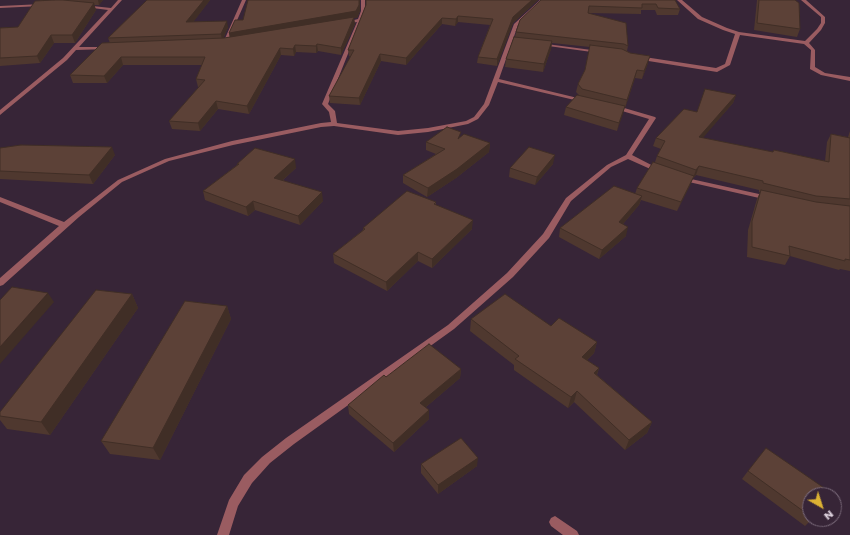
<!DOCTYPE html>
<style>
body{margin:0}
#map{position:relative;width:850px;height:535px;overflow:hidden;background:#372537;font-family:Poppins,sans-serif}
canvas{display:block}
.north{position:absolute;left:802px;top:487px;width:40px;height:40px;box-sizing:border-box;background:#372537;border:1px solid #7a6a7a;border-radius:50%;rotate:141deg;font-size:11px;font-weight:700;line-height:16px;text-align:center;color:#ded2de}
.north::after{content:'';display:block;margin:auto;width:14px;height:18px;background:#dcb233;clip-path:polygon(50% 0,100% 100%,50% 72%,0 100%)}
</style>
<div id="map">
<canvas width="850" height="535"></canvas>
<div class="north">N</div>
</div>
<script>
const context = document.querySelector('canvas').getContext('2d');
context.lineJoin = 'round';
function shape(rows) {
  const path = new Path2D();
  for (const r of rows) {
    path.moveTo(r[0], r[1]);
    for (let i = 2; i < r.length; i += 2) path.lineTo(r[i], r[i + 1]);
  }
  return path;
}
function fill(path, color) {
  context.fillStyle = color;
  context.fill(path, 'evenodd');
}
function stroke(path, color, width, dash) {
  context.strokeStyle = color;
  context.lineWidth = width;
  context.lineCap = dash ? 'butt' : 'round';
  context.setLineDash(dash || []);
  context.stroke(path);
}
fill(shape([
 [118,0,122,0,79,47,109,47,109,49,76,50,67,60,0,115,0,110,63,58,108,10,85,7,83,6,83,5,111,8,118,0],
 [242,0,246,0,227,43,223,44,223,43,242,0],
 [361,0,365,0,365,11,328,104,335,111,337,123,398,131,428,128,466,121,474,117,484,104,514,24,540,0,545,0,518,25,499,79,586,100,583,102,498,82,489,105,478,119,468,124,428,132,398,135,334,126,321,127,233,145,169,161,122,182,79,217,3,285,0,286,0,278,59,226,0,202,0,197,64,222,118,180,165,159,232,141,321,123,331,122,329,112,322,104,357,22,345,24,343,23,358,19,361,11,361,0],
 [677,0,682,0,702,17,727,28,739,32,805,41,817,29,821,23,821,17,801,0,806,0,825,17,825,23,821,30,809,43,815,50,815,67,825,73,850,77,850,81,821,75,810,69,811,50,804,44,740,35,730,65,717,72,636,59,635,58,638,56,716,68,725,64,735,34,723,30,698,19,677,0],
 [43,4,43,6,41,6,0,8,0,6,43,4],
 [539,43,599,51,601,52,599,53,541,45,539,45,539,43],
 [614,105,655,117,656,118,632,155,661,170,661,172,657,172,628,159,611,167,571,201,549,238,513,277,454,329,294,444,270,463,252,483,238,506,229,535,217,535,229,500,244,475,262,457,286,438,448,325,507,273,543,234,566,198,607,165,626,155,649,119,612,108,611,107,614,105],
 [682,177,768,196,772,198,768,200,680,180,679,179,682,177],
 [555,516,577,531,579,535,563,535,551,526,549,522,551,518,555,516]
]), '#9a5c61');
fill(shape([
 [40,0,103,0,99,5,94,5,96,10,75,43,54,43,40,63,0,66,0,28,18,27,40,1],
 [147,0,210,0,193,22,228,27,223,39,230,37,229,33,360,11,357,18,354,18,355,24,341,55,318,51,316,53,296,52,294,56,281,55,249,114,218,109,200,131,172,129,169,121,199,87,198,87,196,79,202,65,123,65,107,83,73,83,70,75,110,43,108,38],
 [538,0,513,23,497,66,477,63,478,57,490,25,458,22,455,26,442,24,406,65,381,61,360,105,330,103,329,96,351,57,349,56,348,50,366,5],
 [541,0,675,0,680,9,678,15,657,15,655,10,641,10,641,14,588,13,628,46,627,51,648,63,642,79,635,78,625,108,624,108,617,131,564,115,566,107,579,95,576,92,578,84,585,70,590,47,552,43,551,49,543,72,505,67,506,59,515,37,516,32],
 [757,0,795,0,800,29,797,37,754,30],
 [736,95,733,103,702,138,773,152,774,150,825,161,827,142,831,134,848,137,850,131,850,271,840,269,839,270,790,256,785,265,747,257,748,230,757,199,760,192,759,192,759,190,696,175,693,178,690,185,677,211,641,200,639,205,623,224,626,236,599,259,559,237,560,228,635,194,637,188,655,162,657,156,661,149,653,146,656,138,697,112],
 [461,137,490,143,489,152,456,178,427,197,403,183,403,175,436,154,426,150,426,142],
 [0,148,115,155,93,184,0,179],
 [237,164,296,168,283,180,323,201,300,225,255,210,248,216,205,200,203,191,237,165],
 [553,164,535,185,509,177,510,168],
 [436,202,436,205,472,229,432,268,418,261,387,291,334,263,333,254,363,230,363,228],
 [132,294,138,308,50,435,7,429,0,420,0,412],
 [227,306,231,319,160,460,110,454,101,441],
 [471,319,551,326,597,342,594,353,587,360,599,368,597,375,652,422,647,433,625,450,574,402,568,408,514,370,514,365,470,331],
 [461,369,460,378,426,407,429,419,394,452,349,414,348,405,386,377],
 [421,464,477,466,438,494,421,473],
 [748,471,810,495,810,519,812,519,805,526,742,479]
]), '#4f382f');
fill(shape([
 [98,0,103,0,99,5],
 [204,0,210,0,188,29,186,22],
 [360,0,360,11,357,18,354,18,355,24,341,55,341,48,354,18,230,39,229,33],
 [532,0,538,0,513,23,497,66,497,59,513,17],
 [94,3,96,10,75,43,72,35],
 [458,16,458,22,455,26,456,19],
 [442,18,442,24,406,65,406,58],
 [227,21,228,27,222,41,221,34],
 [51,35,54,43,40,63,37,56],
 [552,41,551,49,543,72,544,64],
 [317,44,318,51,316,53,316,46],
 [295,45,296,52,294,56,293,49],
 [280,48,281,55,249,114,247,106],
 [380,54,381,61,360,105,359,98],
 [650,56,648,63,642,79,644,71],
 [121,57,123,65,107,83,104,76],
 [637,70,635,78,625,108,627,100],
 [736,95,733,103,696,146,699,137],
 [216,101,218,109,200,131,198,123],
 [625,106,623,114,617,131,619,123],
 [490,143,489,152,456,178,427,197,428,188],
 [112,147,115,155,93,184,89,175],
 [555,155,553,164,535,185,537,177],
 [295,159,296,168,276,186,274,178],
 [699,166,696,175,693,178,690,185,677,211,681,202,693,178,696,170],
 [322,192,323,201,300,225,298,216],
 [642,196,639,205,617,231,619,222],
 [253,201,255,210,248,216,246,207],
 [473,220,472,229,432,268,432,259],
 [628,227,626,236,599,259,602,250],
 [418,252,418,261,387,291,386,282],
 [48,293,54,302,0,364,0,347],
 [132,294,138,308,50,435,41,422],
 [227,306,231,319,160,460,153,448],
 [597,342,594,353,579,368,582,357],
 [599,368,595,379,594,373],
 [461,369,460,378,420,412,420,403],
 [577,391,574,402,568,408,571,397],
 [429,410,429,419,394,452,393,443],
 [652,422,647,433,625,450,629,440],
 [478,458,477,466,438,494,438,485]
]), '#402e26');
const building = shape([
 [54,0,63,0,94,3,72,35,51,35,37,56,0,58,0,28,18,27,35,1,54,0],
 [147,0,204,0,186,22,227,21,221,34,108,38,147,0],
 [248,0,359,0,359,5,356,11,229,33,235,20,243,20,248,0],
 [366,0,532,0,513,17,497,59,478,57,493,19,458,16,456,19,442,18,406,58,380,54,359,98,329,96,354,50,348,50,366,5,366,0],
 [541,0,675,0,680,9,658,8,656,4,642,4,642,8,589,6,588,13,626,23,628,46,624,44,516,32,520,20,541,0],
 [759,0,795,0,799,3,800,29,757,23,759,0],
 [354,17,341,48,317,44,316,46,295,45,293,49,280,48,247,106,216,101,198,123,169,121,205,80,196,79,205,57,121,57,104,76,70,75,102,43,224,38,354,17],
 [514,37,552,41,544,64,506,59,514,37],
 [590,45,622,49,630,53,650,56,644,71,637,70,627,100,582,89,578,84,585,70,590,45],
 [705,89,736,95,699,137,773,152,774,150,829,162,831,134,850,138,850,199,816,196,763,183,763,181,699,166,696,170,657,156,665,141,656,138,684,109,697,112,705,89],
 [577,95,625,106,619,123,566,107,577,95],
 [447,127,461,132,458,139,464,134,490,143,457,169,428,188,403,175,445,149,426,142,447,127],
 [21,145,112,147,89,175,0,171,0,148,21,145],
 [529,147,555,155,537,177,510,168,529,147],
 [255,148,295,159,274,178,322,192,298,216,253,201,246,207,203,191,239,164,237,164,255,148],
 [653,162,694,176,681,202,637,188,653,162],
 [614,186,642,196,619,222,628,227,602,250,560,228,614,186],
 [761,190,816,202,850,206,850,260,845,259,845,261,789,246,790,256,752,247,752,221,761,190],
 [407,191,436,202,434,204,473,220,432,259,418,252,386,282,333,254,365,229,363,228,407,191],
 [12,287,48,293,0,347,0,300,12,287],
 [96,290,132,294,41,422,0,416,0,412,96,290],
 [505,294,551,326,559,318,597,342,582,357,599,368,594,373,652,422,629,440,577,391,571,397,515,359,519,356,471,319,505,294],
 [185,301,227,306,153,448,101,441,185,301],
 [429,344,461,369,420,403,429,410,393,443,348,405,384,375,386,377,429,344],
 [461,438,478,458,438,485,421,464,461,438],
 [766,448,830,492,828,495,810,495,810,516,748,471,766,448]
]);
fill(building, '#5c4137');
stroke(building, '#402e26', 1);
</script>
